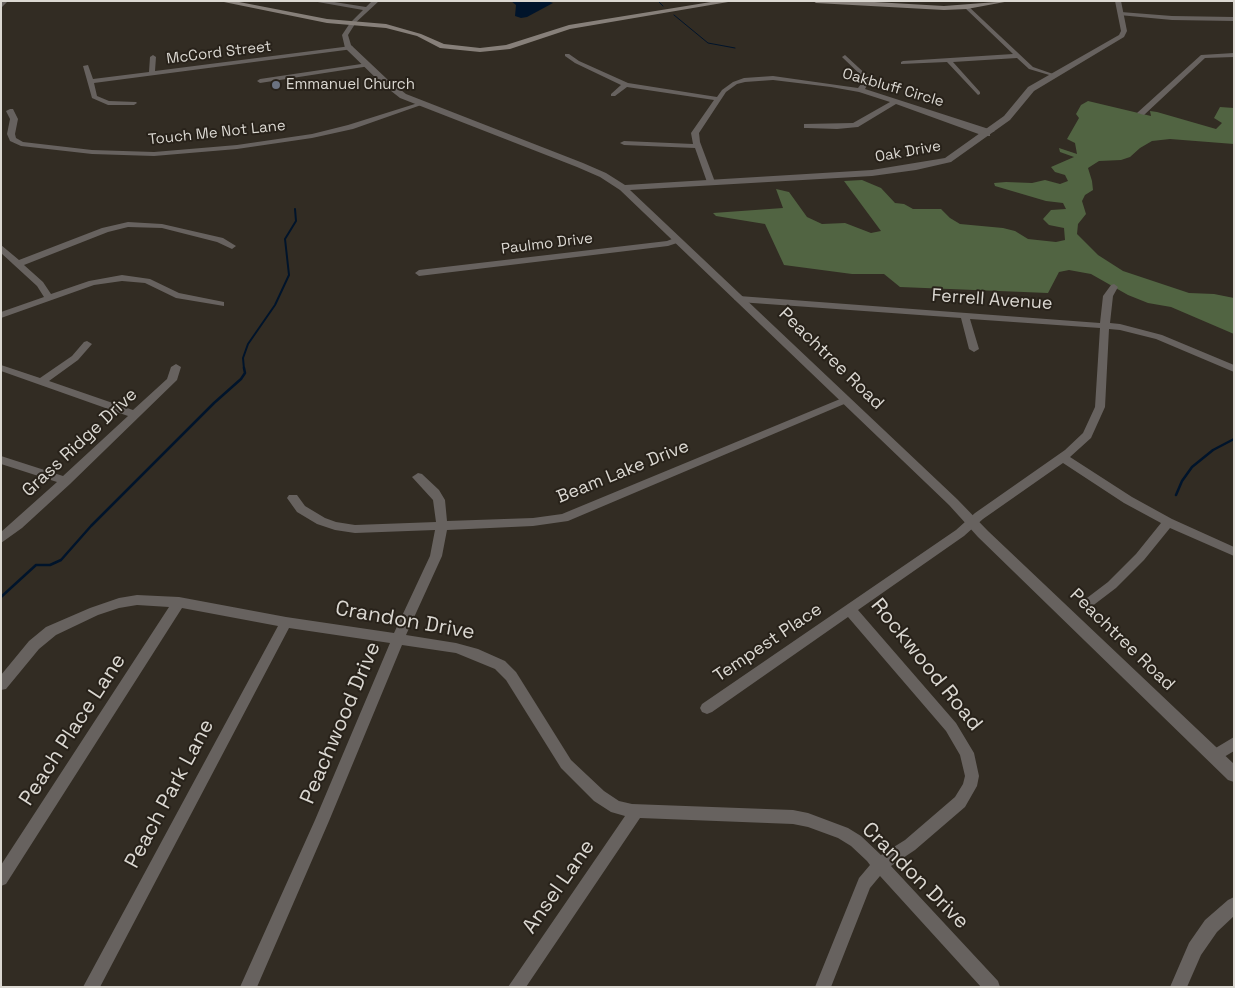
<!DOCTYPE html>
<style>
body{margin:0}
#map{position:relative;width:1235px;height:988px;overflow:hidden;background:#322c23;font-family:"Space Grotesk",sans-serif}
canvas{display:block}
.frame{position:absolute;inset:0;border:2px solid #dbd8d2;pointer-events:none}
</style>
<div id="map">
<canvas width="1235" height="988"></canvas>
<div class="frame"></div>
</div>
<script>
const context = document.querySelector('canvas').getContext('2d');
context.lineJoin = 'round';
function fill(path, color) {
  context.fillStyle = color;
  context.fill(path, 'evenodd');
}
function shape(rows) {
  const path = new Path2D();
  for (const r of rows) {
    path.moveTo(r[0], r[1]);
    for (let i = 2; i < r.length; i += 2) path.lineTo(r[i], r[i + 1]);
  }
  return path;
}
function stroke(path, color, width, dash) {
  context.strokeStyle = color;
  context.lineWidth = width;
  context.lineCap = dash ? 'butt' : 'round';
  context.setLineDash(dash || []);
  context.stroke(path);
}
function write(font, color, halo, rows, align = 'center') {
  context.font = font + ' "Space Grotesk",sans-serif';
  context.lineWidth = 4;
  context.setLineDash([]);
  context.textBaseline = 'middle';
  context.strokeStyle = halo;
  context.fillStyle = color;
  for (const [text, x, y, turn = 0] of rows) {
    context.save();
    context.translate(x, y);
    context.rotate((+turn || 0) * Math.PI / 180);
    context.textAlign = isNaN(turn) ? turn : align;
    if (halo) context.strokeText(text, 0, 0);
    context.fillText(text, 0, 0);
    context.restore();
  }
}
fill(shape([
 [1088,101,1151,116,1150,111,1157,112,1216,129,1222,123,1214,118,1220,107,1234,108,1234,144,1170,139,1152,141,1140,148,1130,157,1121,160,1099,161,1088,168,1092,181,1093,190,1085,195,1082,201,1086,214,1078,224,1077,234,1098,255,1123,271,1189,293,1214,294,1234,298,1234,334,1171,307,1148,303,1128,295,1091,274,1069,270,1059,272,1048,293,900,287,884,274,852,274,784,265,765,224,716,216,713,213,783,208,776,189,789,192,807,217,822,224,845,223,871,233,881,231,844,181,862,180,881,188,895,203,904,204,913,209,941,209,950,218,960,224,1003,228,1015,231,1028,239,1056,242,1065,240,1064,228,1049,225,1043,219,1051,210,1066,209,1063,203,1046,201,995,186,994,183,1006,182,1032,183,1045,180,1060,184,1068,181,1065,175,1055,172,1051,167,1074,157,1060,152,1059,148,1077,154,1075,143,1067,139,1079,118,1076,114,1081,105]
]), '#516442');
fill(shape([
 [511,1,548,1,553,3,527,17,521,18,515,16,516,5]
]), '#00142b');
stroke(shape([
 [658,1,663,6],
 [674,15,708,43,735,48]
]), '#00142b', 1);
stroke(shape([
 [244,369,243,358,248,344,275,305,289,275,285,239,296,221,295,209]
]), '#00142b', 2);
stroke(shape([
 [1176,495,1182,481,1192,467,1213,450,1234,439],
 [1,597,36,565,50,565,61,560,91,526,214,403,241,379,245,373,244,368]
]), '#00142b', 2.5);
fill(shape([
 [312,1,328,1,366,7,372,1,379,1,352,26,350,25,350,23,363,10,312,1],
 [967,5,1033,67,1056,75,1056,77,1029,69,1017,58,953,62,980,92,980,94,978,95,947,62,901,64,901,62,903,61,1013,54,965,8,965,6,967,5],
 [1121,12,1172,16,1234,17,1234,21,1172,20,1119,15,1118,14,1121,12],
 [351,46,353,47,353,49,94,83,97,96,109,101,136,102,137,103,134,105,108,105,92,98,83,66,88,65,93,79,149,72,150,57,153,55,156,57,155,71,351,46],
 [1234,53,1234,57,1205,58,1144,115,1137,113,1201,55,1234,53],
 [565,54,569,54,579,61,628,83,717,97,722,90,733,82,744,78,773,76,858,88,865,79,843,58,842,57,845,55,871,79,865,89,995,131,990,133,990,136,984,136,896,104,858,127,837,129,807,128,804,128,804,124,853,123,890,102,859,92,831,87,773,80,745,82,737,84,726,92,699,133,700,142,715,182,711,184,707,182,695,148,624,145,620,143,624,141,693,144,691,133,714,100,627,87,615,96,611,96,611,94,621,85,575,63,565,56,565,54],
 [368,63,371,65,370,66,260,83,257,81,260,79,368,63],
 [418,103,424,104,353,129,312,138,237,149,154,156,92,154,21,146,10,141,7,134,10,119,6,111,10,109,13,109,18,119,15,134,16,138,23,142,92,150,154,152,237,145,312,134,348,125,418,103],
 [128,222,162,224,223,238,236,246,232,249,217,242,162,228,128,227,108,232,24,265,43,282,51,294,89,281,122,275,150,279,179,293,224,302,224,306,176,298,145,283,122,281,94,285,1,318,1,312,44,297,37,286,1,253,1,245,19,260,102,228,128,222],
 [677,237,681,240,680,242,668,246,419,276,415,273,419,270,667,241,677,237],
 [1114,284,1118,287,1113,296,1110,323,1120,324,1162,335,1234,365,1234,372,1156,339,1120,330,1109,329,1105,407,1091,438,1070,457,1132,497,1172,519,1234,547,1234,556,1170,528,1144,560,1116,588,1091,607,1087,609,1083,607,1081,604,1083,601,1108,582,1136,554,1161,523,1124,503,1063,463,983,519,964,536,858,610,956,723,974,753,979,776,977,786,965,807,915,850,891,866,998,981,1000,987,981,987,880,876,870,888,831,987,815,987,859,878,870,865,867,861,851,846,838,838,808,827,793,824,640,818,526,987,508,987,625,816,611,812,594,801,561,768,506,680,495,669,456,653,402,645,329,821,257,987,240,987,315,820,390,643,289,628,100,987,83,987,278,626,182,608,6,884,1,886,1,865,169,607,137,605,119,608,98,615,56,635,39,649,6,689,1,690,1,675,29,641,46,627,90,608,119,598,137,595,179,597,286,617,394,633,430,556,435,530,355,533,335,530,317,524,297,512,287,498,289,495,297,495,305,506,325,518,336,522,355,525,436,522,433,500,412,477,418,473,422,474,439,490,445,500,447,521,533,518,562,514,845,397,849,398,850,400,849,402,568,521,533,526,447,530,442,556,406,635,456,643,478,649,505,661,516,672,571,760,604,791,619,801,632,804,793,810,808,813,848,828,861,836,881,855,905,840,955,797,963,784,965,776,960,755,946,731,848,617,712,712,707,714,702,712,700,708,702,704,956,530,975,513,1065,450,1083,433,1095,407,1100,328,970,319,979,349,974,352,969,349,961,318,739,302,734,299,739,296,1100,323,1103,296,1111,285,1114,284],
 [87,341,92,344,78,360,49,381,133,410,167,379,171,367,176,364,181,367,177,380,70,484,22,528,1,543,1,532,57,482,1,464,1,456,63,476,128,416,1,371,1,365,40,378,72,356,84,342,87,341],
 [1234,737,1234,751,1219,760,1214,762,1209,760,1207,756,1209,752,1234,737],
 [1234,897,1234,916,1217,932,1201,955,1187,987,1170,987,1189,943,1205,920,1228,900,1234,897]
]), '#67625f');
fill(shape([
 [1,1,8,1,1,8,1,1],
 [1115,1,1121,1,1127,31,1124,37,1034,91,1010,120,951,162,916,170,872,176,630,190,957,499,988,531,1234,764,1234,782,1228,780,978,537,949,505,620,190,600,177,577,167,400,98,381,83,345,48,342,35,350,23,354,23,355,24,348,35,351,45,387,79,406,94,583,163,606,173,625,185,872,170,945,158,1004,116,1028,87,1119,35,1121,31,1115,1]
]), '#67625f');
fill(shape([
 [219,1,234,1,327,19,386,24,421,34,444,44,480,48,506,45,569,25,717,1,734,1,570,29,510,49,480,52,440,48,417,36,386,28,327,23,219,1],
 [813,1,857,1,944,6,1010,1,967,9,944,10,816,3,813,1]
]), '#87807a');
for (const [x, y, r, color] of [
 [276,85,5,"#6b7280"]
]) {
  const dot = new Path2D();
  dot.arc(x, y, r, 0, 2 * Math.PI);
  context.fillStyle = color;
  context.fill(dot);
  stroke(dot, '#28221a', 2);
}
write('15px', '#dbd8d2', '#28221a', [
 ["McCord Street",219,53,-7],
 ["Oakbluff Circle",893,88,16],
 ["Touch Me Not Lane",217,133,-6],
 ["Oak Drive",908,152,-10],
 ["Paulmo Drive",547,244,-7]
]);
write('15px', '#dbd8d2', '#28221a', [
 ["Emmanuel Church",286,85]
], 'left');
write('18px', '#dbd8d2', '#28221a', [
 ["Ferrell Avenue",992,300,4],
 ["Peachtree Road",831,359,44],
 ["Grass Ridge Drive",80,443,-43],
 ["Beam Lake Drive",623,472,-22],
 ["Peachtree Road",1122,640,44],
 ["Tempest Place",768,643,-34]
]);
write('21px', '#dbd8d2', '#28221a', [
 ["Crandon Drive",405,621,10],
 ["Rockwood Road",926,665,51],
 ["Peachwood Drive",341,723,-67],
 ["Peach Place Lane",73,730,-57],
 ["Peach Park Lane",170,794,-62],
 ["Crandon Drive",915,876,45],
 ["Ansel Lane",559,887,-55]
]);
</script>
